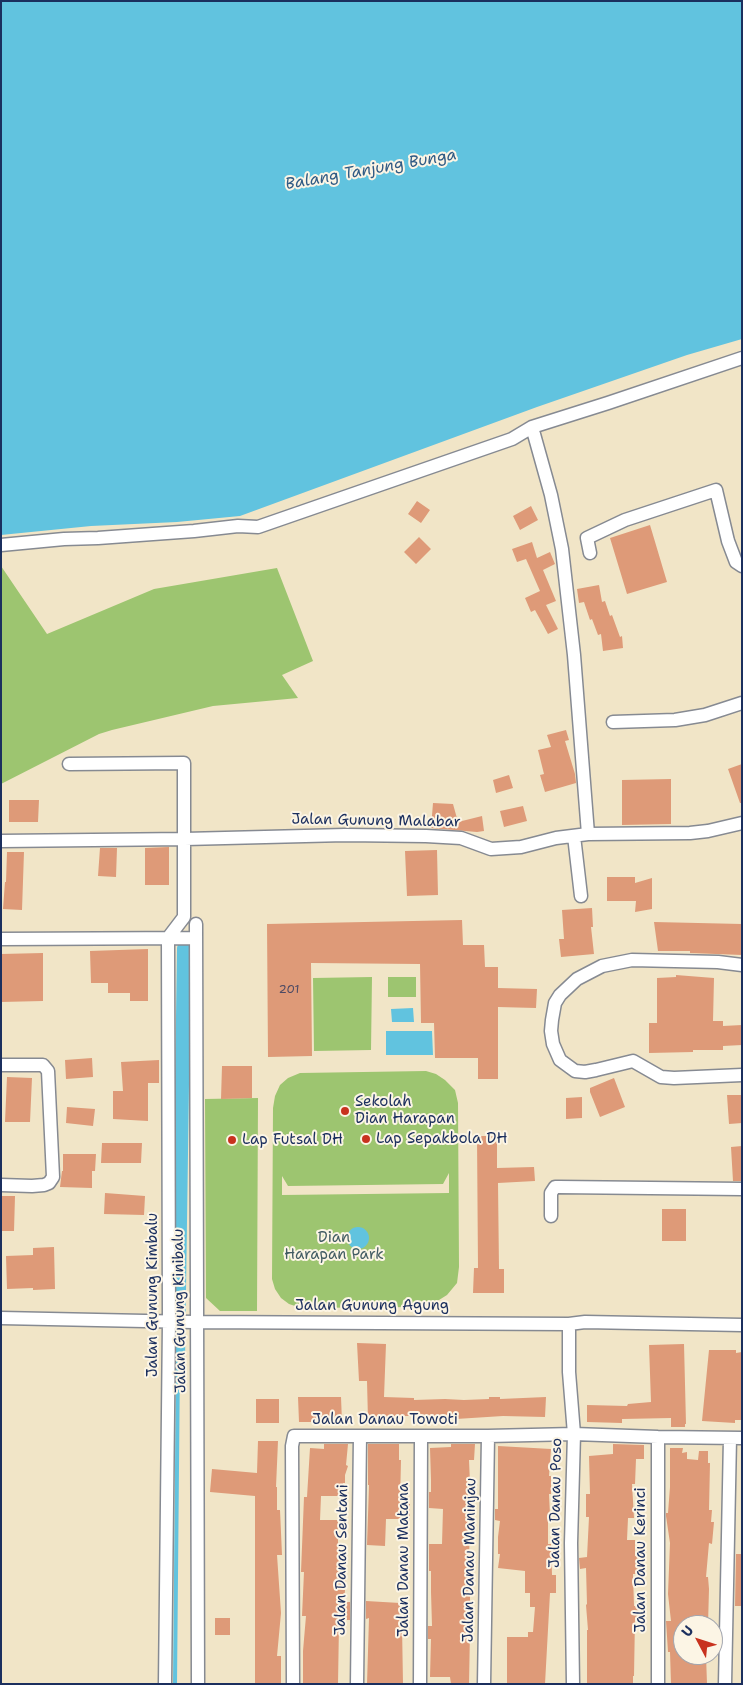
<!DOCTYPE html>
<style>
body{margin:0}
#map{position:relative;width:743px;height:1685px;overflow:hidden;background:#f1e5c7;font-family:"Shantell Sans",sans-serif}
canvas{display:block}
.frame{position:absolute;inset:0;border:2px solid #1b2f5e;pointer-events:none}
.north{position:absolute;left:673px;top:1615px;width:50px;height:50px;box-sizing:border-box;background:#fcf5e5;border:1px solid #a2a6af;border-radius:50%;rotate:310deg;font-size:14px;font-weight:700;line-height:20px;text-align:center;color:#1b2f5e}
.north::after{content:'';display:block;margin:auto;width:18px;height:22px;background:#c8321e;clip-path:polygon(50% 0,100% 100%,50% 72%,0 100%)}
</style>
<div id="map">
<canvas width="743" height="1685"></canvas>
<div class="frame"></div>
<div class="north">U</div>
</div>
<script>
const context = document.querySelector('canvas').getContext('2d');
context.lineJoin = 'round';
function fill(path, color) {
  context.fillStyle = color;
  context.fill(path, 'evenodd');
}
function shape(rows) {
  const path = new Path2D();
  for (const r of rows) {
    if (r.length === 3) {
      path.moveTo(r[0] + r[2], r[1]);
      path.arc(r[0], r[1], r[2], 0, 2 * Math.PI);
      continue;
    }
    path.moveTo(r[0], r[1]);
    for (let i = 2; i < r.length; i += 2) path.lineTo(r[i], r[i + 1]);
  }
  return path;
}
function stroke(path, color, width, dash) {
  context.strokeStyle = color;
  context.lineWidth = width;
  context.lineCap = dash ? 'butt' : 'round';
  context.setLineDash(dash || []);
  context.stroke(path);
}
function write(font, color, halo, rows, align = 'center') {
  context.font = font + ' "Shantell Sans",sans-serif';
  context.lineWidth = 4;
  context.setLineDash([]);
  context.textBaseline = 'middle';
  context.strokeStyle = halo;
  context.fillStyle = color;
  for (const [text, x, y, turn = 0] of rows) {
    context.save();
    context.translate(x, y);
    context.rotate((+turn || 0) * Math.PI / 180);
    context.textAlign = isNaN(turn) ? turn : align;
    if (halo) context.strokeText(text, 0, 0);
    context.fillText(text, 0, 0);
    context.restore();
  }
}
fill(shape([
 [1,566,47,634,154,589,277,568,313,661,282,675,298,698,213,706,112,730,99,734,1,784],
 [372,977,371,1050,314,1051,313,978],
 [388,977,416,977,416,997,388,997],
 [426,1071,436,1074,445,1080,455,1090,458,1103,459,1267,457,1283,447,1295,431,1305,414,1307,301,1308,289,1304,281,1298,275,1289,272,1279,273,1108,275,1096,280,1085,288,1078,300,1073],
 [449,1173,449,1193,282,1195,282,1176,288,1186,443,1184],
 [258,1098,257,1311,220,1311,206,1298,205,1099]
]), '#9dc570');
fill(shape([
 [1,1,742,1,742,339,687,355,537,407,240,516,177,522,91,526,1,535],
 [413,1008,414,1022,392,1022,391,1009],
 [386,1031,432,1031,433,1055,386,1055],
 [358,1238,11]
]), '#61c3df');
stroke(shape([
 [175,1684,178,1359]
]), '#61c3df', 4);
stroke(shape([
 [178,1359,184,948]
]), '#61c3df', 14);
fill(shape([
 [417,501,430,510,421,523,408,514],
 [531,506,538,520,520,530,513,516],
 [650,525,667,582,627,594,610,538],
 [419,537,431,549,416,564,404,552],
 [532,542,537,558,550,552,555,564,543,570,556,601,546,605,558,629,548,634,535,610,531,612,525,598,540,591,526,559,517,562,512,549],
 [599,585,602,602,605,601,610,616,612,615,620,637,622,636,623,648,603,651,601,634,598,635,592,619,590,620,584,602,579,603,577,589],
 [566,730,569,740,565,741,575,774,576,783,545,792,540,775,544,774,538,750,551,747,547,735],
 [742,764,742,803,740,803,728,769],
 [509,775,513,788,496,793,493,780],
 [671,779,671,824,622,825,622,780],
 [9,800,39,800,38,822,9,822],
 [433,803,453,804,458,822,482,816,484,831,477,832,431,828],
 [523,806,527,821,504,827,500,811],
 [169,847,169,885,145,885,145,848],
 [100,848,117,848,116,877,98,876],
 [437,850,438,895,407,896,405,851],
 [7,852,24,852,22,910,3,909,5,882,6,882],
 [607,877,635,877,635,883,652,878,652,909,635,912,636,901,607,901],
 [592,908,593,927,591,927,594,954,561,957,559,939,564,939,562,910],
 [462,920,463,945,484,945,485,967,498,967,498,988,537,989,536,1008,498,1007,498,1079,478,1079,478,1058,435,1058,434,1023,421,1023,420,964,311,963,312,1056,268,1057,267,924],
 [654,922,742,924,742,955,690,953,690,951,658,951],
 [148,949,148,1001,130,1001,130,993,108,993,108,983,91,983,90,951],
 [43,953,43,1001,1,1002,1,954],
 [676,975,714,978,713,1021,723,1021,723,1026,742,1025,742,1045,723,1046,723,1050,693,1050,693,1052,649,1053,649,1023,657,1023,657,978,676,977],
 [92,1058,93,1077,66,1079,65,1060],
 [159,1060,159,1083,148,1083,148,1121,113,1119,113,1091,123,1091,121,1062],
 [222,1066,252,1066,252,1098,221,1099],
 [7,1077,32,1078,30,1122,5,1122],
 [614,1078,625,1107,600,1117,590,1092,590,1088],
 [727,1095,742,1095,742,1123,729,1124],
 [582,1097,582,1118,566,1119,566,1098],
 [67,1107,95,1109,93,1126,66,1123],
 [477,1136,497,1136,497,1168,534,1167,535,1181,498,1183,499,1269,504,1269,504,1293,473,1293,474,1268,478,1268],
 [102,1143,142,1143,141,1163,101,1163],
 [742,1146,742,1181,733,1181,731,1147],
 [63,1154,96,1154,95,1171,92,1171,92,1188,60,1187,62,1171,63,1171],
 [105,1193,145,1196,144,1215,104,1214],
 [1,1196,15,1196,14,1231,1,1231],
 [662,1209,686,1209,686,1241,662,1241],
 [54,1247,55,1289,33,1290,33,1288,7,1289,6,1256,33,1255,33,1248],
 [357,1343,386,1344,384,1397,414,1398,414,1400,445,1399,464,1400,489,1399,489,1397,500,1397,500,1399,546,1397,545,1417,503,1416,456,1419,456,1416,402,1416,368,1420,367,1381,359,1381],
 [684,1344,686,1424,685,1424,685,1427,671,1427,671,1418,622,1419,622,1423,587,1422,587,1405,627,1406,628,1404,651,1402,649,1345],
 [709,1350,736,1350,736,1353,742,1352,742,1420,735,1420,735,1423,702,1421],
 [298,1397,341,1397,342,1422,299,1422],
 [256,1399,279,1399,279,1423,256,1423],
 [258,1441,278,1441,276,1487,277,1487,277,1510,280,1510,282,1555,277,1555,281,1613,277,1656,281,1656,281,1684,255,1684,255,1496,210,1492,212,1469,257,1473],
 [324,1444,348,1444,346,1465,348,1466,345,1475,345,1483,343,1483,343,1496,321,1496,320,1520,338,1520,338,1557,344,1557,343,1579,346,1579,344,1602,350,1602,350,1620,342,1620,342,1624,339,1624,338,1684,303,1684,303,1651,306,1616,302,1616,304,1572,301,1572,304,1497,307,1497,310,1448,324,1449],
 [368,1444,399,1444,399,1460,401,1460,400,1503,410,1504,410,1519,386,1519,385,1546,367,1545,369,1485,368,1485],
 [451,1444,475,1444,474,1460,469,1460,470,1483,469,1483,469,1496,467,1496,468,1522,470,1522,468,1596,470,1596,470,1631,469,1684,451,1684,450,1677,430,1677,431,1639,428,1639,428,1626,432,1626,431,1592,431,1571,429,1571,429,1544,442,1544,443,1509,429,1508,429,1492,431,1492,431,1480,430,1448,451,1447],
 [613,1444,644,1445,644,1459,636,1459,635,1484,632,1484,634,1518,628,1518,627,1540,635,1540,635,1556,639,1556,638,1574,633,1574,634,1606,638,1606,639,1617,635,1618,634,1676,633,1676,633,1684,587,1684,587,1630,588,1630,586,1605,587,1604,586,1568,580,1569,579,1558,587,1557,589,1517,586,1517,586,1494,590,1494,589,1456,613,1454],
 [498,1446,551,1449,549,1476,551,1476,551,1494,549,1494,550,1515,548,1515,548,1544,551,1544,552,1575,556,1575,556,1593,550,1593,545,1684,507,1684,507,1637,528,1637,528,1632,533,1632,535,1607,530,1607,530,1593,525,1593,525,1571,498,1568,500,1554,498,1554,498,1537,500,1521,495,1520,495,1509,498,1509],
 [670,1448,683,1448,682,1453,687,1452,687,1459,698,1460,699,1451,708,1451,708,1463,710,1463,709,1510,712,1510,711,1522,714,1522,712,1544,709,1543,706,1577,708,1577,709,1589,708,1625,683,1625,683,1657,706,1655,707,1684,671,1684,670,1652,668,1652,666,1621,671,1621,668,1594,670,1543,666,1516,666,1513,668,1513,670,1487],
 [736,1554,742,1554,742,1606,735,1606],
 [366,1601,400,1603,399,1625,402,1625,403,1684,367,1684,369,1618,366,1619],
 [215,1618,230,1618,230,1635,215,1635]
]), '#de9a78');
const minor = shape([
 [532,427,551,495,562,549,574,655,588,834],
 [1,545,64,539,98,538,194,531,238,526,258,527,512,439,532,427,608,403,742,358],
 [590,553,587,538,625,520,716,490,728,541,736,562,742,566],
 [613,722,675,720,705,715,742,703],
 [69,764,184,763,184,917],
 [574,836,581,896],
 [1,841,185,839,345,835,426,836,461,838,491,849,521,847,556,838,588,834,690,833,708,831,742,823],
 [196,924,198,1684],
 [168,938,184,917],
 [1,939,195,938],
 [742,965,718,962,632,960,602,966,577,979,560,995,555,1003,552,1020,551,1031,553,1044,560,1060,575,1071,585,1072,596,1070,633,1061,661,1077,674,1078,742,1075],
 [1,1065,43,1065,48,1071,53,1177,49,1183,44,1185,32,1186,1,1185],
 [551,1216,551,1193,555,1187,559,1187,742,1189],
 [1,1318,193,1322,569,1324,585,1322,742,1325],
 [569,1324,569,1372,574,1434,571,1543,573,1684],
 [165,1684,169,1322,168,938],
 [293,1684,292,1446,294,1436,488,1436,574,1434,658,1437,742,1438],
 [357,1684,360,1436],
 [420,1684,421,1437],
 [484,1684,488,1436],
 [658,1684,658,1437],
 [725,1684,730,1438]
]);
stroke(minor, '#868a92', 15);
stroke(minor, '#fff', 12);
for (const [x, y, r, color] of [
 [345,1111,5,"#c8321e"],
 [366,1139,5,"#c8321e"],
 [232,1140,5,"#c8321e"]
]) {
  const dot = new Path2D();
  dot.arc(x, y, r, 0, 2 * Math.PI);
  context.fillStyle = color;
  context.fill(dot);
  stroke(dot, '#fcf5e5', 2);
}
write('12px', '#4c4a64', null, [
 ["201",289,990]
]);
write('15px', '#1b2f5e', '#fcf5e5', [
 ["Jalan Gunung Malabar",376,821,1],
 ["Jalan Gunung Kimbalu",153,1295,-90],
 ["Jalan Gunung Agung",372,1306],
 ["Jalan Gunung Kinibalu",180,1311,-91],
 ["Jalan Danau Towoti",385,1420],
 ["Jalan Danau Poso",556,1503,-89],
 ["Jalan Danau Sentani",342,1560,-89],
 ["Jalan Danau Matana",404,1560,-90],
 ["Jalan Danau Maninjau",470,1560,-89],
 ["Jalan Danau Kerinci",641,1560,-90]
]);
write('15px', '#1b2f5e', '#fcf5e5', [
 ["Sekolah",355,1102],
 ["Dian Harapan",355,1119],
 ["Lap Sepakbola DH",376,1139],
 ["Lap Futsal DH",242,1140]
], 'left');
write('15px', '#425c63', '#fcf5e5', [
 ["Dian",334,1238],
 ["Harapan Park",334,1255]
]);
write('italic 16px', '#305b85', '#fcf5e5', [
 ["Balang Tanjung Bunga",371,170,-10]
]);
</script>
